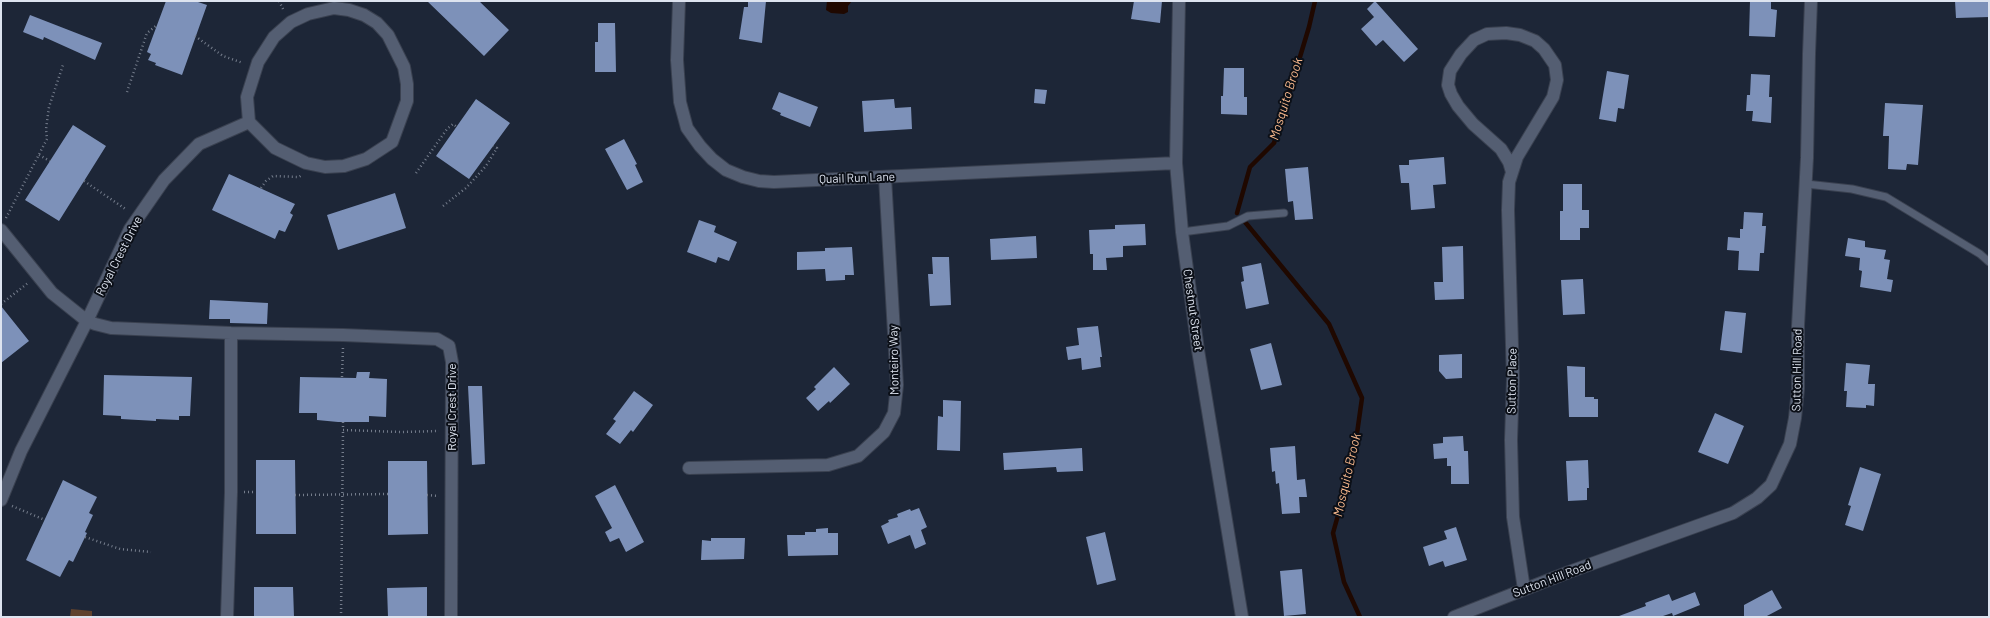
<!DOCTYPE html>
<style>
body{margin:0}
#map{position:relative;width:1990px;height:618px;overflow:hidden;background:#1d2637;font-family:Barlow,sans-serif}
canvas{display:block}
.frame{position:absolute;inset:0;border:2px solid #dde3ef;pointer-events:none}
</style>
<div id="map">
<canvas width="1990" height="618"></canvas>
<div class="frame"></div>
</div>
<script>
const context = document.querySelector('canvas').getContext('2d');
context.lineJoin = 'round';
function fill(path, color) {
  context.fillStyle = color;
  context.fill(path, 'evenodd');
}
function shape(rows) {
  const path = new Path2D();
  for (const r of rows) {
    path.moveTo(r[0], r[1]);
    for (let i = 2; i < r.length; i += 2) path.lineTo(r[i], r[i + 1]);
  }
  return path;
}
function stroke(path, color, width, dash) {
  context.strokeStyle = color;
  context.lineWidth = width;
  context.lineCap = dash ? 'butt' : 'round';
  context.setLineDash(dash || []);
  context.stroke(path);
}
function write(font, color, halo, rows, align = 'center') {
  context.font = font + ' Barlow,sans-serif';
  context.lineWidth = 4;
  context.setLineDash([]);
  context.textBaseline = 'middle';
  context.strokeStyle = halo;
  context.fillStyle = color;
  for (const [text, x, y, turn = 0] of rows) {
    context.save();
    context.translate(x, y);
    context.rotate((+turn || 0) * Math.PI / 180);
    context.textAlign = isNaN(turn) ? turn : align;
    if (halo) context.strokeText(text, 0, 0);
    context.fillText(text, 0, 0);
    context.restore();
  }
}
fill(shape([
 [71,609,92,611,92,617,70,617]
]), '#5f422e');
fill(shape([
 [827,1,852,1,848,6,848,12,844,14,831,13,826,10]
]), '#1f0800');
stroke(shape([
 [1237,213,1250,167,1274,143,1309,27,1315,1],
 [1245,222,1329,324,1362,398,1353,462,1333,533,1344,582,1360,617]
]), '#1f0800', 4.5);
fill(shape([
 [166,1,195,1,207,5,182,75,155,65,156,63,148,60,151,54,147,52],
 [427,1,479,1,509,30,484,56],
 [748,1,766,1,762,43,739,39,744,7,748,7],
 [1134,1,1162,1,1160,23,1131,19],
 [1375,1,1418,49,1404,62,1383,40,1376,46,1361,29,1374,17,1367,9],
 [1750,1,1771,1,1771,9,1777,10,1775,37,1749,36],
 [1955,1,1989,1,1989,17,1956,18],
 [30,15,102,43,95,60,44,37,43,40,23,32],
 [598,23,615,23,616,72,595,72,595,42,598,42],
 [1224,68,1244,68,1244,97,1247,97,1247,115,1221,114,1221,96,1223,96],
 [1607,71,1629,75,1624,109,1618,108,1616,122,1599,119],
 [1751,74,1770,75,1769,97,1772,97,1771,123,1752,121,1753,111,1746,111,1747,95,1750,95],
 [1035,89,1047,90,1045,104,1034,103],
 [779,92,818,107,810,127,780,115,781,113,772,109],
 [476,99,510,123,469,179,436,156],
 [894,99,895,108,911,107,912,129,864,132,862,101],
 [1885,103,1923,105,1918,165,1907,164,1906,170,1888,169,1889,136,1883,136],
 [73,125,106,146,59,221,25,200],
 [624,139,637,164,635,165,643,182,627,190,605,149],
 [1444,157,1446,184,1433,185,1435,208,1411,210,1409,183,1401,183,1399,165,1409,165,1409,160],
 [1308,167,1313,219,1295,220,1293,201,1288,202,1285,169],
 [229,174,295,204,290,213,293,215,285,232,279,230,275,239,212,210],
 [1563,184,1582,184,1582,210,1589,210,1589,228,1580,228,1580,240,1560,240,1560,211,1563,211],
 [395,193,406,228,338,250,327,215],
 [1744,212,1763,213,1762,226,1766,226,1764,253,1760,253,1759,271,1738,270,1739,251,1727,250,1728,237,1740,238,1740,229,1743,229],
 [699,220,716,226,714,232,737,242,729,261,718,257,716,263,687,252],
 [1145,224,1146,245,1123,246,1123,257,1106,258,1107,270,1093,270,1093,254,1090,254,1089,230,1115,229,1115,225],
 [1036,236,1037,258,991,260,990,239],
 [1848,238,1865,241,1865,247,1886,250,1884,259,1890,260,1887,279,1893,280,1891,292,1860,287,1862,271,1859,270,1860,258,1845,256],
 [1463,246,1464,299,1435,300,1434,282,1443,282,1442,247],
 [852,247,854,275,845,275,845,280,826,281,825,269,797,270,797,252,825,251,825,248],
 [932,257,949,257,951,305,930,306,928,274,933,274],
 [1261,263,1269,304,1246,309,1241,282,1244,281,1242,267],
 [1583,279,1585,314,1563,315,1561,280],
 [210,300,268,303,267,324,230,323,230,319,209,319],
 [1,306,29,341,1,363],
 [1725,311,1746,313,1742,353,1720,350],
 [1098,326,1102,357,1100,357,1101,367,1082,370,1081,358,1068,360,1066,347,1079,345,1077,328],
 [1271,343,1282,385,1261,390,1250,349],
 [1462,354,1462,378,1446,379,1439,371,1439,355],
 [1846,363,1870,365,1868,384,1875,384,1874,406,1866,405,1866,408,1846,407,1847,391,1844,391],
 [1567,366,1585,367,1585,397,1594,397,1594,399,1598,399,1598,417,1569,417],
 [834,367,850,384,830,403,829,401,818,411,806,398,816,389,814,387],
 [357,372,370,372,369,378,387,379,386,417,369,416,369,422,338,422,317,420,317,413,299,413,300,377,356,378],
 [104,375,192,377,190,416,179,416,179,420,156,419,156,421,121,419,121,416,103,415],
 [468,386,482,386,485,464,472,465],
 [634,391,653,405,633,432,631,430,620,444,606,434,616,421,613,419],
 [943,400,961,401,960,451,937,450,938,416,943,417],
 [1715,413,1744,426,1728,464,1698,452],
 [1463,436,1464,451,1468,451,1469,484,1451,484,1451,466,1447,466,1447,458,1434,459,1433,444,1443,443,1443,437],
 [1295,446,1297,480,1305,479,1307,497,1299,497,1300,513,1282,514,1279,483,1276,484,1275,471,1272,472,1270,448],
 [1082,448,1083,471,1057,472,1056,467,1004,470,1003,453],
 [256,460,295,460,296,534,256,534],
 [1588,460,1589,488,1587,488,1587,500,1568,501,1566,461],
 [388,461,427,461,428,534,388,535],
 [1860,467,1881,474,1863,531,1845,525,1851,506,1848,505],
 [63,480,97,497,89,513,93,515,85,532,87,533,73,562,69,560,60,577,26,560],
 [615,485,644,542,626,552,619,538,610,542,605,532,612,528,595,496],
 [919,508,927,527,921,530,926,544,915,549,910,535,888,544,881,526,889,522,888,520,898,517,897,514,910,509,911,511],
 [1456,527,1467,560,1445,567,1443,561,1429,566,1423,547,1447,539,1444,531],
 [828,528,828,533,838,533,838,555,788,556,787,535,805,535,805,532,816,532,816,529],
 [1105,532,1116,580,1097,585,1086,537],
 [711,538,745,538,744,559,701,560,702,540,711,541],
 [1302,569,1306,614,1284,616,1280,571],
 [254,587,293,587,294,617,254,617],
 [427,587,427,617,388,617,387,588],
 [1772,590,1782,608,1765,617,1744,617,1744,605],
 [1695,592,1700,605,1673,616,1672,613,1660,617,1619,617,1619,616,1646,606,1645,603,1669,594,1672,601]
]), '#7d91b9');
const service = shape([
 [1806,184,1852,189,1886,197,1980,254,1989,262],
 [1182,232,1228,226,1248,216,1284,213]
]);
const minor = shape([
 [679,1,677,60,680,102,687,128,700,146,712,159,726,170,743,177,759,181,774,182,1176,163],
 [1179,1,1176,163,1182,232,1198,350,1242,617],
 [334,8,349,10,364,15,377,23,388,35,404,67,407,84,407,101,392,142,366,159,344,166,325,167,306,163,275,148,249,122,247,97,258,62,274,37,291,22,308,14,334,8],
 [1512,172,1509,162,1501,149,1473,124,1458,106,1451,94,1448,85,1450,71,1461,54,1474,40,1487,34,1506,33,1520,35,1535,41,1544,49,1555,65,1557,80,1553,97,1517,157,1509,182,1508,210,1513,379,1511,440,1513,517,1524,589],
 [1,230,52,293,87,321,95,324,111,328,231,333,343,335,437,339,449,346,452,362,451,617],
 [689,468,828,465,858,456,884,432,894,413,897,385,885,177],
 [1,500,21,451,87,321,130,229,164,180,199,144,249,122],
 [227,617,231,492,231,333],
 [1454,617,1569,572,1733,513,1757,498,1771,485,1790,444,1795,418,1798,389,1798,326,1807,158,1809,54,1811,1]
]);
stroke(service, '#3a4150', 9);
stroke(minor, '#3a4150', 14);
stroke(shape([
 [279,1,284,11],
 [195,36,223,56,243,63],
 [127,92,147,33,157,25],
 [39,155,50,161],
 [416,173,447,129,453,124,457,127],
 [84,181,127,210],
 [261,188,266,181,273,176,299,177,302,175],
 [443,206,466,188,486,166,497,148,493,146],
 [6,218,47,139,46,129,49,107,63,65],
 [1,304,28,283],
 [342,377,343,347],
 [343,422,343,430,401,432,439,431],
 [244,492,256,492],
 [295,495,388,494],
 [427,495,439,496],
 [12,506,45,520],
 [85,537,120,549,151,552],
 [341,617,343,430]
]), '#757d8c', 2.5, [1, 3]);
stroke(service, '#545e72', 7);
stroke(minor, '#545e72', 12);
write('12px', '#dde3ef', '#0b0f17', [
 ["Quail Run Lane",857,178,-2],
 ["Royal Crest Drive",119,256,-63],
 ["Chestnut Street",1193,310,82],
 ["Monteiro Way",894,360,-91],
 ["Sutton Hill Road",1797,370,-89],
 ["Sutton Place",1512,381,-89],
 ["Royal Crest Drive",452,407,-90],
 ["Sutton Hill Road",1552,579,-21]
]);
write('italic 13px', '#f9b98d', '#0b0f17', [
 ["Mosquito Brook",1286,99,-73],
 ["Mosquito Brook",1347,475,-77]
]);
</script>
